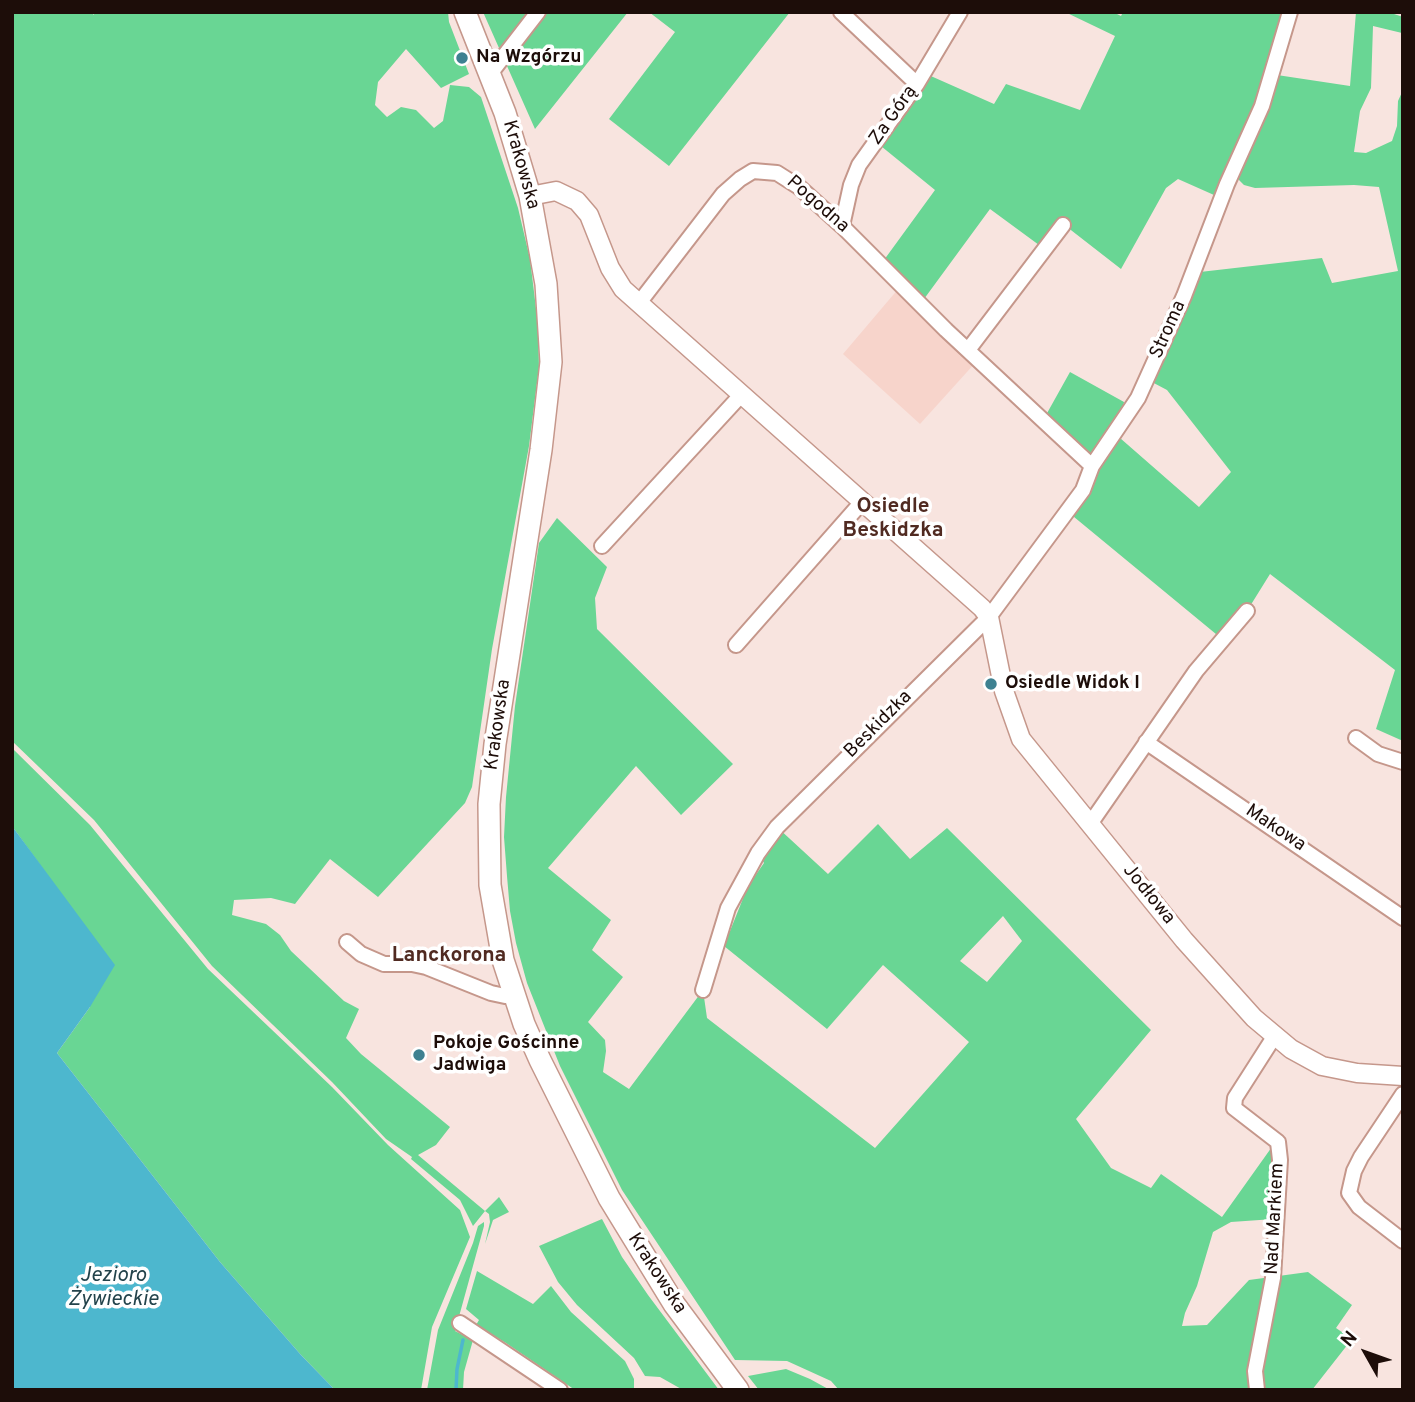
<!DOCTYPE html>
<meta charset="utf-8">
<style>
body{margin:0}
#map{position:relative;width:1415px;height:1402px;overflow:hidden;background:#f8e4df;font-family:Overpass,sans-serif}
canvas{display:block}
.frame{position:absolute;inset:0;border:14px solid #1d0d09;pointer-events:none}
.north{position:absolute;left:1331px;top:1318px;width:70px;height:70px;-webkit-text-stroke:5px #fff;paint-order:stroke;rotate:310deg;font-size:19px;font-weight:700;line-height:28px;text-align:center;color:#1d0d09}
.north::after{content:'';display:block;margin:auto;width:24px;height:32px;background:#1d0d09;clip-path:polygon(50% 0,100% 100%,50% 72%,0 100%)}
</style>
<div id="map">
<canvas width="1415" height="1402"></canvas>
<div class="frame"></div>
<div class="north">N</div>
</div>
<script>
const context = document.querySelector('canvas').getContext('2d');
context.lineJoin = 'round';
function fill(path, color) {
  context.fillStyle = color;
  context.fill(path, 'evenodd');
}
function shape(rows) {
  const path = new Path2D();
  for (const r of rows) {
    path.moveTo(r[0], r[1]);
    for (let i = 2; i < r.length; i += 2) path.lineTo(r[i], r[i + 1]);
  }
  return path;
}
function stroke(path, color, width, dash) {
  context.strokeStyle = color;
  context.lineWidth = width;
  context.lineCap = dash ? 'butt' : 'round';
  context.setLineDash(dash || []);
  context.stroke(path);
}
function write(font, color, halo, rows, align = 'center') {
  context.font = font + ' Overpass,sans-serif';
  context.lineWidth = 7;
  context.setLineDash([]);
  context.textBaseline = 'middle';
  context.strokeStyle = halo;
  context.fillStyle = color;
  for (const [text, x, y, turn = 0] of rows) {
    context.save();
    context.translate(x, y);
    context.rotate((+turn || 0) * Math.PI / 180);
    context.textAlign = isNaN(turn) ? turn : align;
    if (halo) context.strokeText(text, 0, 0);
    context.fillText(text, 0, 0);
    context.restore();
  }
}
fill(shape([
 [899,288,976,362,920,424,843,354]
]), '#f7d4cb');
fill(shape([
 [12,12,94,12,93,15,97,12,448,12,449,22,469,74,441,88,406,49,378,82,375,105,387,117,401,107,416,110,434,128,443,121,450,85,469,87,481,97,518,208,530,259,538,325,539,367,529,446,492,649,472,787,465,803,378,897,330,859,295,904,271,898,234,900,232,915,266,924,280,935,291,951,344,1001,359,1009,346,1038,361,1054,450,1127,436,1145,418,1155,485,1211,499,1197,509,1212,493,1220,485,1244,490,1222,489,1214,485,1211,473,1226,460,1200,411,1159,412,1157,386,1139,332,1082,212,966,94,820,12,741],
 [483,12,628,12,535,129],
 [649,12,790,12,669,166,609,119,675,32],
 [1065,12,1113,12,1121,16,1123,12,1287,12,1260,104,1214,209,1209,210,1214,195,1178,179,1166,188,1121,269,1058,220,1039,245,990,209,924,299,884,260,935,190,876,142,924,73,994,104,1006,84,1080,110,1115,36],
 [1356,12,1388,12,1403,17,1403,35,1402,33,1373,26,1371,88,1360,111,1354,152,1366,153,1392,141,1397,126,1398,101,1403,90,1403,741,1376,729,1395,670,1270,574,1247,611,1222,639,1068,512,1092,466,1120,438,1199,507,1231,472,1167,390,1150,381,1200,272,1322,258,1332,283,1398,271,1379,187,1354,185,1255,188,1244,185,1239,180,1237,173,1277,75,1350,86],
 [1070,372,1124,402,1123,409,1097,451,1088,458,1075,440,1046,415],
 [557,518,607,567,595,598,597,629,733,764,681,815,636,766,548,868,611,920,592,950,623,977,588,1022,605,1040,606,1051,603,1072,629,1089,703,990,707,1018,875,1148,969,1042,883,965,827,1029,724,946,748,886,764,863,758,853,777,827,828,874,878,824,910,859,947,828,1151,1030,1076,1119,1111,1168,1151,1188,1161,1174,1222,1217,1274,1144,1274,1219,1231,1222,1213,1232,1197,1286,1185,1313,1182,1326,1207,1325,1249,1280,1308,1272,1352,1305,1336,1328,1352,1339,1312,1390,839,1390,831,1381,787,1361,735,1360,622,1190,560,1066,527,983,516,943,510,911,507,876,504,837,506,797,515,706,539,543],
 [1003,916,1022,941,987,982,960,961],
 [12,748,90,825,208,969,332,1087,388,1145,460,1210,470,1237,432,1327,421,1390,335,1390,301,1355,220,1262,57,1053,90,1007,48,876,12,826],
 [602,1219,622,1257,648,1295,719,1390,683,1390,660,1377,645,1376,634,1358,577,1305,558,1282,539,1246],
 [484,1222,484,1226,455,1331,473,1340,464,1372,463,1390,427,1390,438,1330,473,1243,478,1226],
 [477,1271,533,1304,551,1286,571,1312,625,1361,634,1379,634,1390,575,1390,506,1343,476,1325,479,1320,466,1309],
 [786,1369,810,1379,830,1390,759,1390,748,1376]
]), '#69d694');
fill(shape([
 [12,826,115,965,90,1007,57,1053,220,1262,301,1355,335,1390,12,1390]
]), '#4db7ce');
stroke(shape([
 [456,1390,457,1369,463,1340]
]), '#4db7ce', 3.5);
const minor = shape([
 [841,12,917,84],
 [490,74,538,12],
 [842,226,851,185,859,165,917,84,960,12],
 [639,303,723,194,740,179,753,171,777,173,799,187,842,226,946,330,1092,466],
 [968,350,1063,225],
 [602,546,742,394],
 [736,645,862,502],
 [1356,738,1378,754,1403,762],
 [1146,742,1403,918],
 [1090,824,1196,671,1247,611],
 [347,942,361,954,384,964,412,964,426,967,491,993,505,996,513,994],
 [703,990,728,908,758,853,777,827,989,617,1083,490,1092,466,1138,398,1184,296,1227,184,1262,106,1290,12],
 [1403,1094,1361,1157,1354,1171,1349,1193,1359,1207,1403,1241],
 [460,1323,560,1390],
 [1257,1390,1255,1371,1273,1278,1280,1160,1278,1142,1234,1108,1235,1098,1274,1037]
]);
const tertiary = shape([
 [530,196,556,191,577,201,589,215,610,268,623,289,982,608,989,617,1004,691,1021,739,1184,940,1254,1018,1291,1049,1322,1066,1357,1073,1403,1076]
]);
const secondary = shape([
 [465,12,505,113,530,196,546,284,551,362,541,450,495,744,489,804,490,885,503,960,524,1024,540,1060,609,1198,674,1304,738,1390]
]);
stroke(minor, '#c5978b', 18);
stroke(tertiary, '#c5978b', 21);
stroke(secondary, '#c5978b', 24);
stroke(minor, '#fff', 14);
stroke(tertiary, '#fff', 18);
stroke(secondary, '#fff', 21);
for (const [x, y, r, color] of [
 [462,58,7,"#3e8191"],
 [991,684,7,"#3e8191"],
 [419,1055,7,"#3e8191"]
]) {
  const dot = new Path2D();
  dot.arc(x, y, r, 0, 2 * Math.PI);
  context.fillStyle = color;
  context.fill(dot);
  stroke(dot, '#fff', 2.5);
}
write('bold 19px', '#1d0d09', '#fff', [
 ["Na Wzgórzu",476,58],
 ["Osiedle Widok I",1005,684],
 ["Pokoje Gościnne",433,1044],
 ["Jadwiga",433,1066]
], 'left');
write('19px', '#1d0d09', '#fff', [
 ["Za Górą",894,116,-55],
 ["Krakowska",520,165,74],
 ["Pogodna",817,205,41],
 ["Stroma",1169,330,-66],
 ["Krakowska",499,725,-82],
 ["Beskidzka",879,725,-45],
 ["Makowa",1275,829,34],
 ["Jodłowa",1148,895,51],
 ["Nad Markiem",1276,1219,-87],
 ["Krakowska",656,1274,57]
]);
write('bold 21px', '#502a21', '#fff', [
 ["Osiedle",893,508],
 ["Beskidzka",893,532],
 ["Lanckorona",449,957]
]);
write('italic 21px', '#23434b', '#fff', [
 ["Jezioro",113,1277],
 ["Żywieckie",113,1301]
]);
</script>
